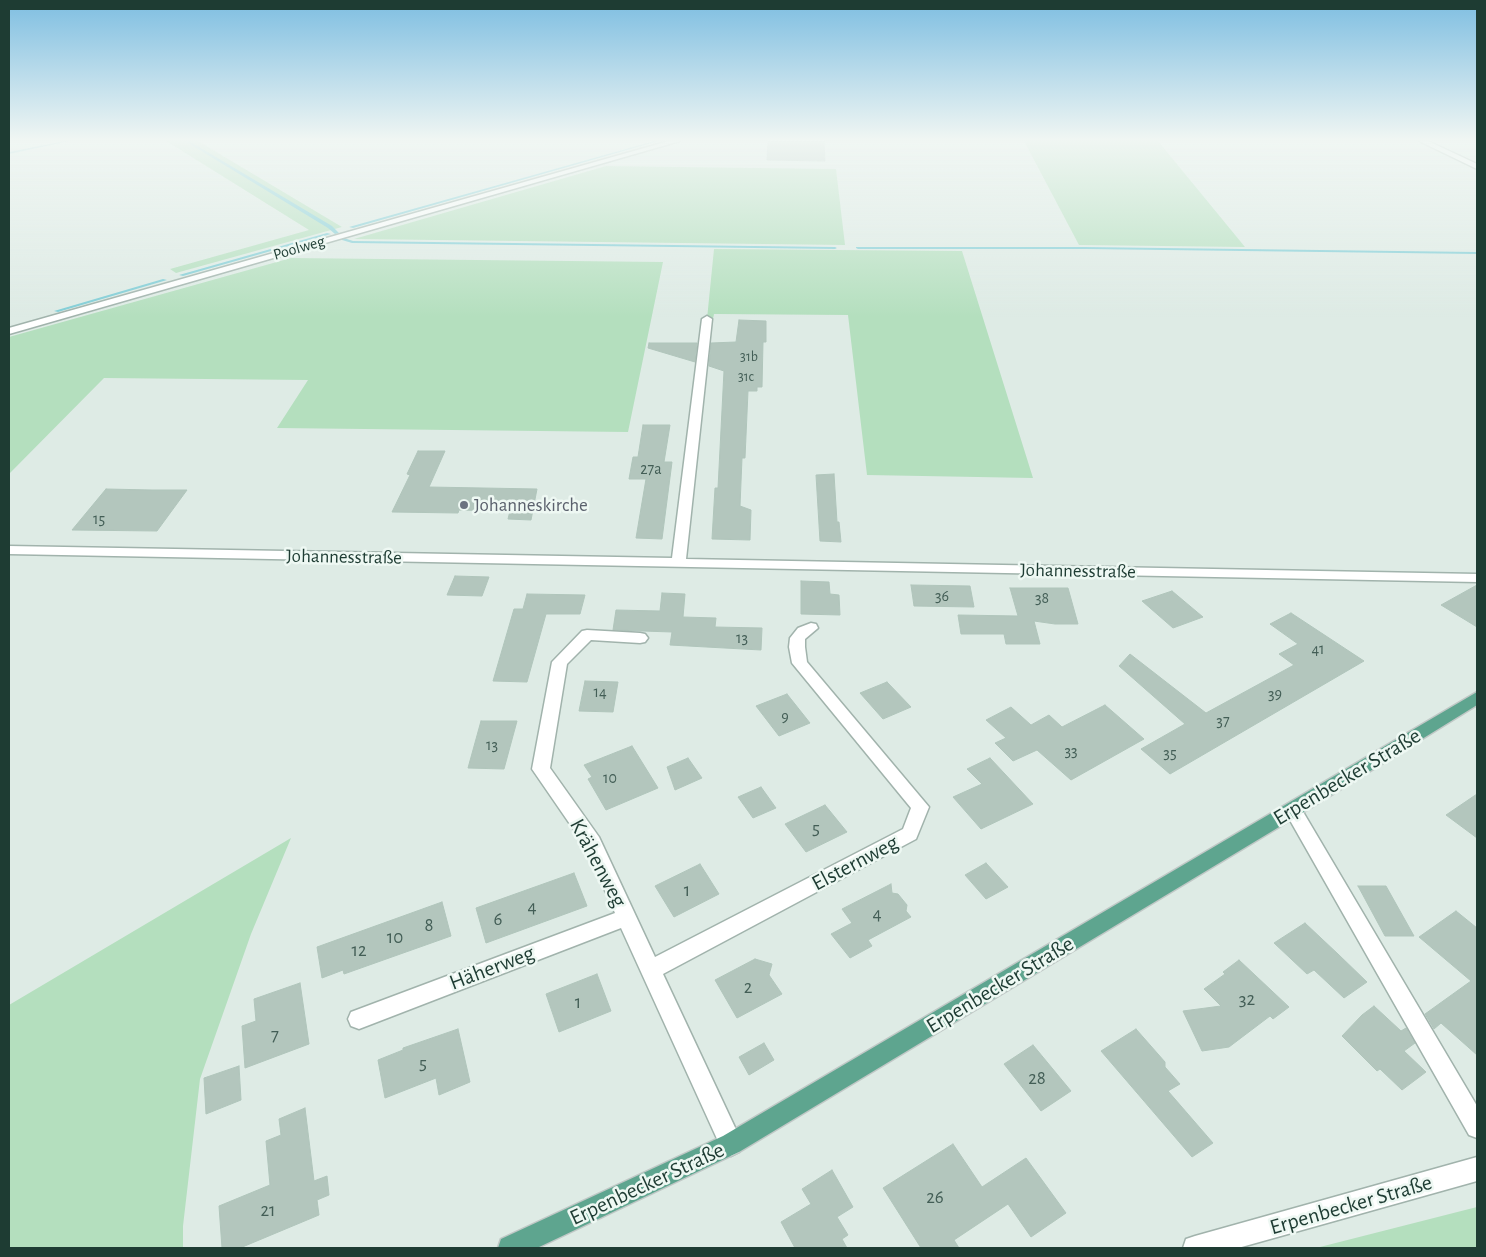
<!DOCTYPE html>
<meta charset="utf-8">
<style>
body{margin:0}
#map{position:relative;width:1486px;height:1257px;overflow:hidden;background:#deebe5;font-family:"Alegreya Sans",sans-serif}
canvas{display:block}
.frame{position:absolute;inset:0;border:10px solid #1e3c33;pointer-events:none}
</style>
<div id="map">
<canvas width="1486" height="1257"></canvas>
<div class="frame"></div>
</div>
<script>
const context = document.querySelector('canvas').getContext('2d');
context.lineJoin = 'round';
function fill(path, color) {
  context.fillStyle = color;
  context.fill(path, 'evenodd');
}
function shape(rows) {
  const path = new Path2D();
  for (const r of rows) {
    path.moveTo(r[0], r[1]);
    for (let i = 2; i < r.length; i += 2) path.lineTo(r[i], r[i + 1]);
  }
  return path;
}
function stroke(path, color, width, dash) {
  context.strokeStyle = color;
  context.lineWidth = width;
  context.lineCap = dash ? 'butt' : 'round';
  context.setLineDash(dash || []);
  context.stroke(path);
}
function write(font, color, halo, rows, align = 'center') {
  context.font = font + ' "Alegreya Sans",sans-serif';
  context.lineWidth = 5;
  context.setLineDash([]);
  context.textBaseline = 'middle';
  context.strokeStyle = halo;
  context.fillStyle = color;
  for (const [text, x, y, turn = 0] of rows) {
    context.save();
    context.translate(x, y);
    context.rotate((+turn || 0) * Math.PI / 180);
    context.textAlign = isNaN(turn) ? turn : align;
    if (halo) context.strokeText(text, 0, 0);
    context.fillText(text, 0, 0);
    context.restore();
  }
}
fill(shape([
 [166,141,198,141,342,227,176,273,170,269,309,230],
 [1024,141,1158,141,1245,247,1079,245],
 [606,166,836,169,845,245,354,239],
 [714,249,962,251,1033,478,867,475,848,315,714,314,713,319,707,319],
 [291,258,663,262,628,432,277,428,308,380,104,378,9,474,9,337],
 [291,838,251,934,200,1079,183,1226,183,1248,9,1248,9,1005],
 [1477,1207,1477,1248,1316,1248]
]), '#b4dfbe');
fill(shape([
 [64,141,70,141,9,154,9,152,64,141],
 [185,141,189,141,332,226,339,233,335,234,328,228,185,141],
 [654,141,659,141,353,228,349,227,654,141],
 [327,233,331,234,183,276,179,275,327,233],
 [344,238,353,241,835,247,837,248,835,249,352,243,342,240,342,239,344,238],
 [856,247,1085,247,1477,252,1477,254,1085,249,858,249,856,248,856,247],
 [163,279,167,280,58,312,54,311,163,279]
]), '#80cdd6');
const building = shape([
 [768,141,824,141,825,161,767,160,768,141],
 [739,320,766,321,766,342,763,342,762,387,757,387,757,391,748,391,745,458,742,458,740,506,751,510,750,540,712,539,715,488,718,488,724,371,709,366,711,343,736,342,739,320],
 [649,343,697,343,695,362,648,348,649,343],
 [643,425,670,425,664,462,672,462,662,539,636,538,646,479,629,479,633,457,638,457,643,425],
 [418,451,445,451,429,487,537,489,531,520,508,519,510,511,459,510,458,513,392,512,410,475,407,474,418,451],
 [834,474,837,522,839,522,841,542,820,541,816,475,834,474],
 [106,489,152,490,187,490,157,531,72,530,106,489],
 [455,576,489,577,482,596,447,595,455,576],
 [801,581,829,582,830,594,839,595,840,615,801,614,801,581],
 [911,585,970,586,974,607,914,606,911,585],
 [1477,585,1477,627,1441,605,1477,585],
 [1010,588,1068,588,1078,624,1055,624,1034,621,1040,644,1006,644,1004,634,961,634,958,615,1018,616,1010,588],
 [1172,591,1203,617,1173,628,1142,601,1172,591],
 [662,593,685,594,683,617,716,618,715,627,762,628,761,650,670,645,672,632,613,630,616,610,660,611,662,593],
 [527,594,585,595,580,614,546,614,527,682,493,681,514,609,523,609,527,594],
 [1291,613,1364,661,1170,774,1141,749,1185,724,1119,666,1130,654,1206,713,1294,665,1279,654,1298,644,1270,624,1291,613],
 [585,681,618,682,613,712,579,711,585,681],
 [887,682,911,707,883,719,860,693,887,682],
 [787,694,810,723,779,736,756,706,787,694],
 [1105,705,1144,739,1071,780,1037,750,1013,761,995,743,1006,738,986,720,1011,707,1031,725,1049,715,1062,727,1105,705],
 [481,721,517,721,504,769,468,768,481,721],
 [632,746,658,788,606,810,588,779,592,777,584,765,632,746],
 [688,758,702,778,675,790,667,767,688,758],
 [990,758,1033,804,981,829,953,797,982,784,967,769,990,758],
 [761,787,776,808,753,818,738,797,761,787],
 [1477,794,1477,838,1446,815,1477,794],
 [825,805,847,832,806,852,785,824,825,805],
 [986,863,1008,887,986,899,965,875,986,863],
 [700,864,719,894,674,917,655,886,700,864],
 [574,873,587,906,486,943,476,908,574,873],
 [891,884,892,893,898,894,907,905,906,911,911,917,868,940,872,946,850,958,831,934,852,923,842,909,891,884],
 [1358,886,1386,886,1414,936,1385,936,1358,886],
 [442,902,451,936,344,974,343,970,322,978,317,947,442,902],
 [1456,911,1477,928,1477,1055,1441,1023,1434,1029,1425,1014,1471,981,1419,937,1456,911],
 [1305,923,1338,954,1367,982,1344,998,1314,970,1307,974,1274,943,1305,923],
 [755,959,772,964,769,975,782,994,737,1018,715,980,755,959],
 [1239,960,1289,1007,1273,1019,1270,1016,1229,1047,1202,1051,1183,1011,1221,1006,1204,989,1225,974,1223,972,1239,960],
 [597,974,611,1011,559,1032,546,994,597,974],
 [300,983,309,1044,245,1068,242,1026,256,1021,254,999,300,983],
 [1374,1006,1401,1031,1406,1028,1415,1043,1404,1051,1426,1072,1402,1090,1380,1069,1377,1071,1342,1036,1362,1015,1374,1006],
 [458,1029,470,1082,439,1095,436,1078,385,1098,378,1060,403,1050,403,1048,458,1029],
 [1136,1029,1165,1062,1165,1067,1180,1084,1168,1091,1213,1143,1192,1157,1101,1051,1136,1029],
 [764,1043,774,1060,749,1075,739,1057,764,1043],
 [1033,1045,1071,1091,1041,1111,1004,1064,1033,1045],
 [239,1066,241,1100,206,1114,204,1078,239,1066],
 [305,1108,314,1181,327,1176,329,1195,317,1200,319,1215,240,1248,222,1248,219,1206,270,1185,266,1141,281,1135,279,1119,305,1108],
 [953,1144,982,1187,1026,1158,1066,1213,1031,1237,1008,1204,954,1240,959,1248,921,1248,883,1188,953,1144],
 [832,1170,853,1207,837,1217,848,1235,842,1239,847,1248,795,1248,781,1222,811,1204,802,1189,832,1170]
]);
fill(building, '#b3c6bd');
stroke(building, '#b0c5bb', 1);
const minor = shape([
 [669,141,680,141,9,334,9,328,669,141],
 [1419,141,1428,141,1477,164,1477,169,1419,141],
 [707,316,712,319,686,559,1477,574,1477,582,9,554,9,546,672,558,702,319,707,316],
 [811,623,816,624,818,628,805,639,805,647,807,662,929,807,916,839,663,974,739,1136,743,1144,739,1152,731,1156,723,1152,621,928,359,1029,351,1026,348,1019,351,1012,615,913,585,846,532,769,552,662,582,631,587,630,640,633,645,634,648,638,645,642,640,643,591,640,567,664,550,768,599,837,655,957,903,829,911,808,792,663,789,647,790,638,798,628,811,623],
 [1293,803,1299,805,1477,1106,1477,1138,1469,1135,1287,815,1284,810,1287,805,1293,803],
 [1477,1157,1477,1181,1238,1248,1183,1248,1186,1239,1195,1236,1477,1157]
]);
const major = shape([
 [1477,692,1477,705,1299,815,739,1152,537,1248,498,1248,501,1239,723,1136,1477,692]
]);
stroke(minor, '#a1b3ac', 3);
stroke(major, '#c0c8c6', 3);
fill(minor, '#fff');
fill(major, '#5ea58f');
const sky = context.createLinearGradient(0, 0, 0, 317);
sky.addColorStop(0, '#7ebee1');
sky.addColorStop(0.44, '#f0f6f3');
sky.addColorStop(1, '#f0f6f300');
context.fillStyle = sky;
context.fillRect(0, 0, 1486, 317);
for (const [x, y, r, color] of [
 [464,505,5,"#6b7280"]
]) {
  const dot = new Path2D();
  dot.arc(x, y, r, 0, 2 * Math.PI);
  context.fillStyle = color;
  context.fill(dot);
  stroke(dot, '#eef8f3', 2);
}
write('14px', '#435e56', null, [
 ["31b",749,357],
 ["31c",746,377]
]);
write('16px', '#1e3c33', '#eef8f3', [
 ["Poolweg",299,248,-16]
]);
write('16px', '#435e56', null, [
 ["27a",651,469],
 ["15",99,519],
 ["36",942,596],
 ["38",1042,598],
 ["13",742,638],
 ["41",1318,649],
 ["14",600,692],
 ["39",1275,694],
 ["9",785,717],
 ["37",1223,721],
 ["13",492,745],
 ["33",1071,751],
 ["35",1170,753],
 ["10",610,778]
]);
write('19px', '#5b616d', '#eef8f3', [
 ["Johanneskirche",474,505]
], 'left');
write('19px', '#1e3c33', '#eef8f3', [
 ["Johannesstraße",344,557,1],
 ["Johannesstraße",1078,571,1]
]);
write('19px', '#435e56', null, [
 ["5",816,828],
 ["1",687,890],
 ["4",532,907],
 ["4",877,914],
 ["6",498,919],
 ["8",429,925],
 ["10",395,937],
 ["12",359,950],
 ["2",748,987],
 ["32",1247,999],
 ["1",578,1002],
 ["7",275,1035],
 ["5",423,1063],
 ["28",1037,1078],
 ["26",935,1197],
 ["21",268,1210]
]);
write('22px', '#1e3c33', '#eef8f3', [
 ["Erpenbecker Straße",1347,777,-31],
 ["Krähenweg",598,863,62],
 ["Elsternweg",855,863,-28],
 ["Häherweg",492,968,-21],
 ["Erpenbecker Straße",1000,985,-31],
 ["Erpenbecker Straße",647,1184,-25],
 ["Erpenbecker Straße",1351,1205,-16]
]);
</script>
